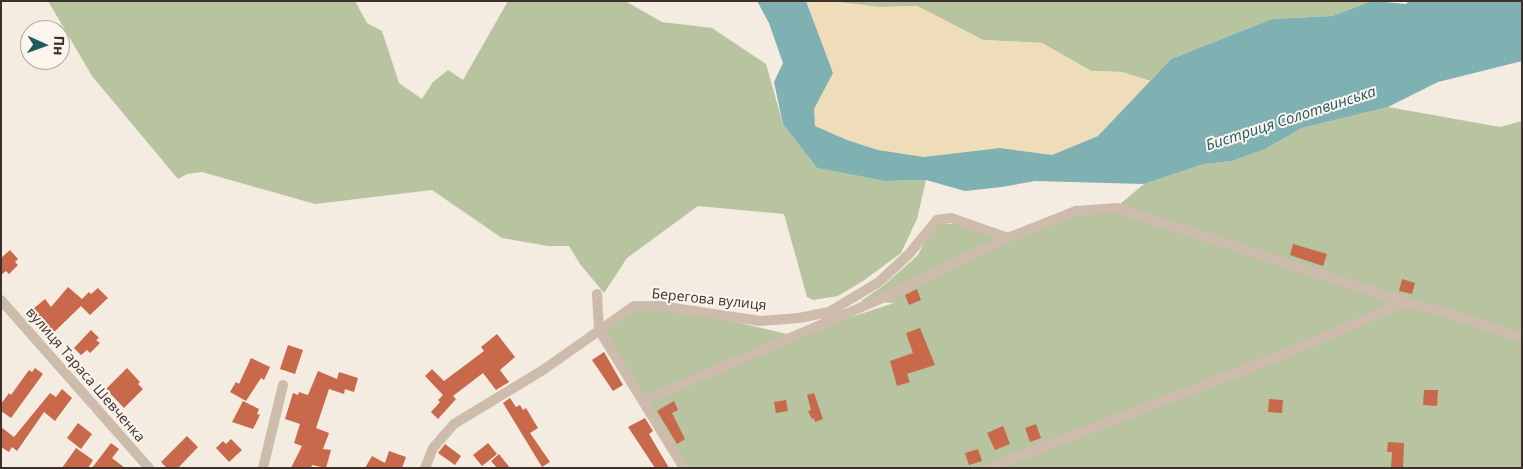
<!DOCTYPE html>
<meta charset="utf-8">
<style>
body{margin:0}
#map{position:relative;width:1523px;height:469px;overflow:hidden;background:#f4ebe1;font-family:"Open Sans",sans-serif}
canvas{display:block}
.frame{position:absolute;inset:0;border:2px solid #3b302b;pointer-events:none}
.north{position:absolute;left:20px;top:20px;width:50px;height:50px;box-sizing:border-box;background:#fbf5ee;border:1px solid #aea6a0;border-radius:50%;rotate:92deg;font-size:14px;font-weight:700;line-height:20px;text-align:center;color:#3b302b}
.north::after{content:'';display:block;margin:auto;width:18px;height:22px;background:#1f5a5e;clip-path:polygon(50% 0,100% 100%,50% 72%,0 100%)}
</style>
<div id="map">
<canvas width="1523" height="469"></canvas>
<div class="frame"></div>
<div class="north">Пн</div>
</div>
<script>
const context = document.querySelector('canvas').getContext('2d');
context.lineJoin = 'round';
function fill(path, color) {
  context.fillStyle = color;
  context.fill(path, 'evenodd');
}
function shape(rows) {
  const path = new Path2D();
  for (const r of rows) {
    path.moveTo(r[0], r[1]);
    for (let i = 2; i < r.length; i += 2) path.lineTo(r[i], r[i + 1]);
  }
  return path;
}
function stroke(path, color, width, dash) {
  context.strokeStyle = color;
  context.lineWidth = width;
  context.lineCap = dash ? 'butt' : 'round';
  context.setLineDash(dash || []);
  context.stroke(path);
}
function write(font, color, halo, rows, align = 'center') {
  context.font = font + ' "Open Sans",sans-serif';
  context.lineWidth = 4;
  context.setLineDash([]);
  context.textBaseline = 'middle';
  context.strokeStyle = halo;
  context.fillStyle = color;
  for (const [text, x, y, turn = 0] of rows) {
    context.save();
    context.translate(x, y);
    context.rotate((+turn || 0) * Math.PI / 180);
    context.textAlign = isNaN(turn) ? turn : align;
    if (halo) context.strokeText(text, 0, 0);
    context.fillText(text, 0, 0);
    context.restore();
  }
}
fill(shape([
 [48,1,355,1,367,23,382,31,399,83,422,99,433,82,448,70,463,80,508,1,625,1,662,22,712,28,766,64,783,124,817,168,885,181,926,180,917,219,901,253,863,281,838,296,813,300,807,297,784,214,698,206,627,258,604,293,580,264,569,246,548,246,502,238,432,190,315,204,202,172,187,174,178,179,92,76],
 [829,1,1372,1,1332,16,1272,19,1171,59,1150,81,1122,72,1091,71,1042,43,983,40,917,6,879,7],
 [1388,107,1500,127,1522,121,1522,468,685,468,603,330,635,308,672,310,731,321,800,337,845,319,894,303,861,301,883,286,918,255,926,239,939,224,962,224,993,237,1000,246,1068,215,1114,209,1144,184,1204,164,1232,161,1265,149,1302,128]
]), '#b8c4a0');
fill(shape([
 [806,1,829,1,879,7,917,6,983,40,1042,43,1091,71,1122,72,1150,81,1098,136,1052,155,1000,148,924,157,878,150,847,140,815,126,814,109,833,73]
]), '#efdcb8');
fill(shape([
 [757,1,806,1,833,73,814,109,815,126,847,140,878,150,924,157,1000,148,1052,155,1098,136,1171,59,1272,19,1332,16,1372,1,1406,4,1409,1,1522,1,1522,61,1438,82,1388,107,1302,128,1265,149,1232,161,1204,164,1144,184,1035,181,1002,187,965,191,926,180,885,181,817,168,783,124,774,82,783,63,769,23]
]), '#7fb0b2');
fill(shape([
 [1293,244,1327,254,1323,266,1290,255],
 [10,250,18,259,15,262,18,265,9,274,6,271,1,275,1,258],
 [1402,279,1415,283,1412,294,1399,291],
 [68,287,82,299,89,292,91,294,98,288,108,298,90,315,81,306,50,336,42,328,47,324,33,309,45,299,51,307],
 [917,289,921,300,909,305,905,295],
 [920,328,935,365,907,374,910,382,897,386,890,361,913,353,906,333],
 [91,330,99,338,96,340,100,343,90,353,87,350,81,355,74,348],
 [497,334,515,357,500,370,509,382,496,390,483,373,453,396,456,399,438,419,431,412,440,402,438,400,443,395,425,376,432,369,444,381,484,351,481,347],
 [288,345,303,350,295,374,280,369],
 [604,352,623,385,613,391,592,360],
 [251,358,270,367,264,380,261,378,246,401,230,392,236,382,239,384],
 [35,368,43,374,11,418,1,411,1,404,9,393,11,395,29,370,32,372],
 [127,368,140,382,138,384,143,389,124,408,106,389],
 [318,371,337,379,339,372,358,378,354,392,345,389,344,394,329,389,316,428,329,433,323,449,331,450,326,468,312,465,311,468,291,468,302,446,294,443,300,424,285,419,293,393,298,395,299,392,308,395],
 [62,389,72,398,55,421,44,412,17,451,12,447,9,452,1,447,1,427,14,437,50,393,56,397],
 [1424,390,1438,390,1437,406,1423,405],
 [814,393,823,419,815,422,814,418,812,419,808,411,811,410,807,395],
 [510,398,516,407,520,405,523,410,526,408,538,428,530,433,550,462,542,467,503,403],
 [1269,399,1283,400,1282,413,1268,412],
 [786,400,788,411,776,413,774,402],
 [243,401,259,409,257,414,260,415,253,429,232,422],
 [674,401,678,410,672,413,685,439,677,444,657,411],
 [645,418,653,431,649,434,669,468,655,468,628,427],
 [78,423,92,434,81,449,67,438],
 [1036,424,1041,438,1030,442,1025,428],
 [1003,426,1010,444,995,450,987,433],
 [187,436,198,447,178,468,167,468,161,462],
 [231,439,242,450,229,462,216,448,223,441,226,444],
 [1388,442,1404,443,1403,468,1391,468,1392,452,1387,452],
 [111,443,119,449,112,458,125,468,92,468],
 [488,443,497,454,482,466,473,455],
 [445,444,461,456,455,465,438,453],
 [76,448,93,460,88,468,62,468],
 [978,449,982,461,969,465,965,453],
 [389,451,406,457,402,468,365,468,372,456,385,463],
 [499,454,510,468,497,468,491,461]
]), '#c8694b');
stroke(shape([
 [597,294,599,330,684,468],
 [1,300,149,468],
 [644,401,885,297,1008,238,1076,211,1117,208,1405,302,1454,315,1522,338],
 [263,468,283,385],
 [425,468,433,448,454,424,543,370,634,306,660,306,760,321,799,318,829,312,879,282,909,254,937,220,951,218,1008,238],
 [989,468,1290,352,1405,302]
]), '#cdbbac', 10);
write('14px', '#3b302b', '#fbf5ee', [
 ["Берегова вулиця",709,300,6],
 ["вулиця Тараса Шевченка",85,375,49]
]);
write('italic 15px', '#1f5a5e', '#fbf5ee', [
 ["Бистриця Солотвинська",1291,119,-18]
]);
</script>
